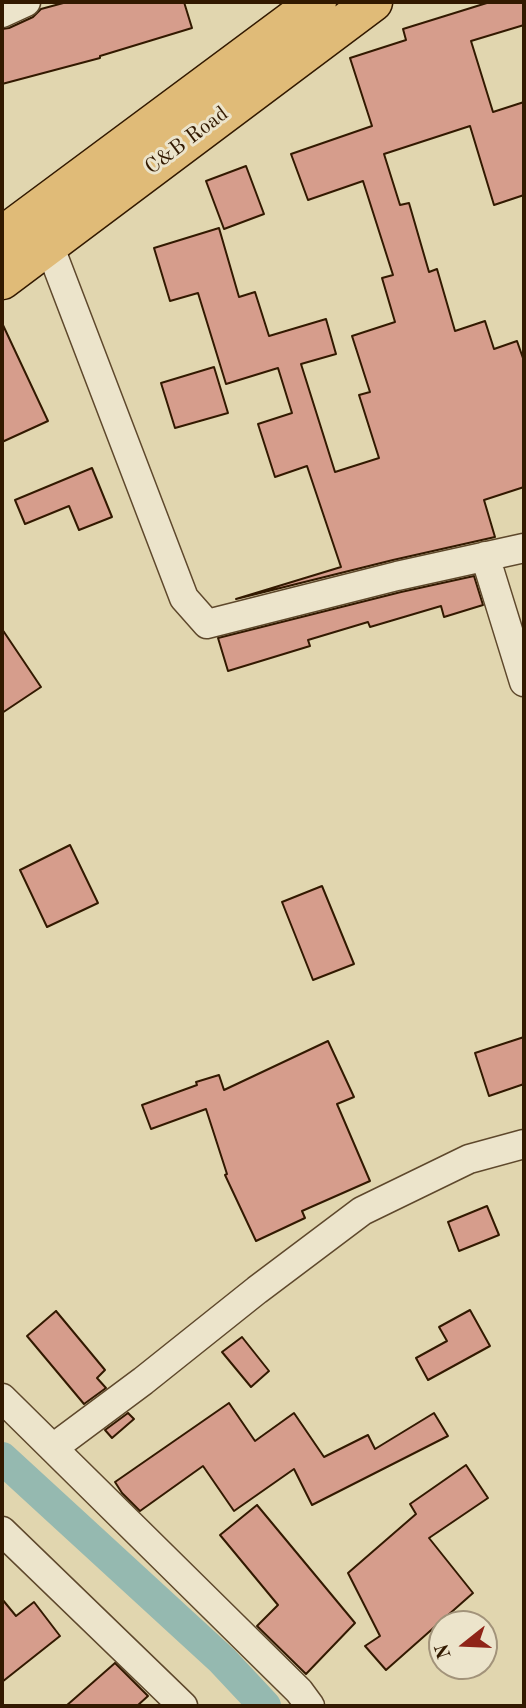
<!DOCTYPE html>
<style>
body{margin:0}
#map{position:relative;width:526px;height:1708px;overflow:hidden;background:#e1d6af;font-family:"Old Standard TT",serif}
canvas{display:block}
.frame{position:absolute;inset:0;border:4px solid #321900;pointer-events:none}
.north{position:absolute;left:428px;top:1610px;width:70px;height:70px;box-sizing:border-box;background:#ece4cb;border:2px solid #a2937a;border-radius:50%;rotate:252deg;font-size:19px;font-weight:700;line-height:28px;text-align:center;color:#321900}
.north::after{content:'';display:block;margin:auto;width:24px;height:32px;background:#8f2418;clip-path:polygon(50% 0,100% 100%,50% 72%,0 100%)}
</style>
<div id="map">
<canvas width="526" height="1708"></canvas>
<div class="frame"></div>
<div class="north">N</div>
</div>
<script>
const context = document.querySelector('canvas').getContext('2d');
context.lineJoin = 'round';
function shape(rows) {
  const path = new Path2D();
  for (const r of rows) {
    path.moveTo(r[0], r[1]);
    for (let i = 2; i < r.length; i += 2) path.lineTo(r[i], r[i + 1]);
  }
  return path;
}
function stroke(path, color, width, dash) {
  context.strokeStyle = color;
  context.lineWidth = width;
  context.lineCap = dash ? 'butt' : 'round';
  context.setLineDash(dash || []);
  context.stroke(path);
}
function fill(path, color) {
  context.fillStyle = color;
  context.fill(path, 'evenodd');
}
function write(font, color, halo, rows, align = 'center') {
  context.font = font + ' "Old Standard TT",serif';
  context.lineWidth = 6;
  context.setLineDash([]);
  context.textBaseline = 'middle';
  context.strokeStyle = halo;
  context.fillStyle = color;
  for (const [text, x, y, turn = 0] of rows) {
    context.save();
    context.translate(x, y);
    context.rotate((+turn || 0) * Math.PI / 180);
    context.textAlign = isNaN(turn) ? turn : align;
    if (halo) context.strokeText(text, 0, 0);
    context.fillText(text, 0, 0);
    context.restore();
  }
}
stroke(shape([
 [2,1458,222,1660,265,1706]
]), '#95b9b0', 32);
const building = shape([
 [67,2,184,2,192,28,100,56,100,58,2,84,2,29,9,28,33,17,41,9,67,2],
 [490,2,524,2,524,25,471,41,493,112,524,102,524,195,494,205,470,126,384,154,400,205,409,203,429,272,437,269,455,331,485,321,494,349,517,341,524,361,524,487,484,500,495,537,393,560,236,599,341,567,307,466,275,477,258,424,292,413,278,368,226,384,198,293,170,301,154,248,219,228,239,297,255,292,269,336,326,319,336,354,301,364,335,472,379,458,359,395,370,392,352,336,395,322,382,278,393,275,363,181,308,200,291,154,372,126,350,58,406,40,403,29,490,2],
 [246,166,264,214,224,229,206,181,246,166],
 [2,323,48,421,2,442,2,323],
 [214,367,228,413,175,428,161,383,214,367],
 [92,468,112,517,79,530,69,506,25,524,15,500,92,468],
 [474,576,483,605,444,617,441,606,370,627,368,622,308,640,310,646,228,671,218,638,401,592,474,576],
 [2,629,41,687,2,713,2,629],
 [70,845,98,903,47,927,20,870,70,845],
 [322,886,354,964,313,980,282,902,322,886],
 [524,1037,524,1084,489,1096,475,1053,524,1037],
 [328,1041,354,1097,337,1104,370,1181,302,1211,305,1218,256,1241,225,1175,227,1174,206,1109,151,1129,142,1105,197,1085,196,1082,219,1075,224,1090,328,1041],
 [487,1206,499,1235,459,1251,448,1222,487,1206],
 [470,1310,490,1346,428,1380,416,1358,447,1341,439,1327,470,1310],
 [56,1311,105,1370,97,1378,106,1388,84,1404,27,1336,56,1311],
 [242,1337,269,1371,251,1387,222,1352,242,1337],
 [229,1403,255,1441,294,1413,324,1457,368,1435,375,1449,434,1413,448,1436,312,1505,294,1469,234,1511,203,1466,140,1511,122,1493,115,1482,229,1403],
 [128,1413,134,1419,112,1438,105,1430,128,1413],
 [466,1465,488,1498,429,1538,473,1593,386,1670,365,1646,380,1636,348,1573,416,1514,410,1504,466,1465],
 [257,1505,355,1623,306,1674,257,1626,278,1605,220,1535,257,1505],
 [2,1599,16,1616,34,1602,60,1636,2,1682,2,1599],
 [115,1663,148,1696,137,1706,66,1706,115,1663]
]);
fill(building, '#d69d8c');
stroke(building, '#321900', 2);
const minor = shape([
 [2,13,26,2],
 [49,245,184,598,207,624,397,576,524,548],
 [485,556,524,682],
 [2,1398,299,1691,310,1706],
 [53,1448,143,1381,257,1290,362,1211,469,1159,524,1144],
 [2,1531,183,1706]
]);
const trunk = shape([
 [2,236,317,2],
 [2,280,373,2]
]);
stroke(minor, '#5e482c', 31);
stroke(trunk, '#321900', 41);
stroke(minor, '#ece4cb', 28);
stroke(trunk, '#e0bb78', 38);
write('21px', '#321900', '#ece4cb', [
 ["C&B Road",187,141,-37]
]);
</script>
